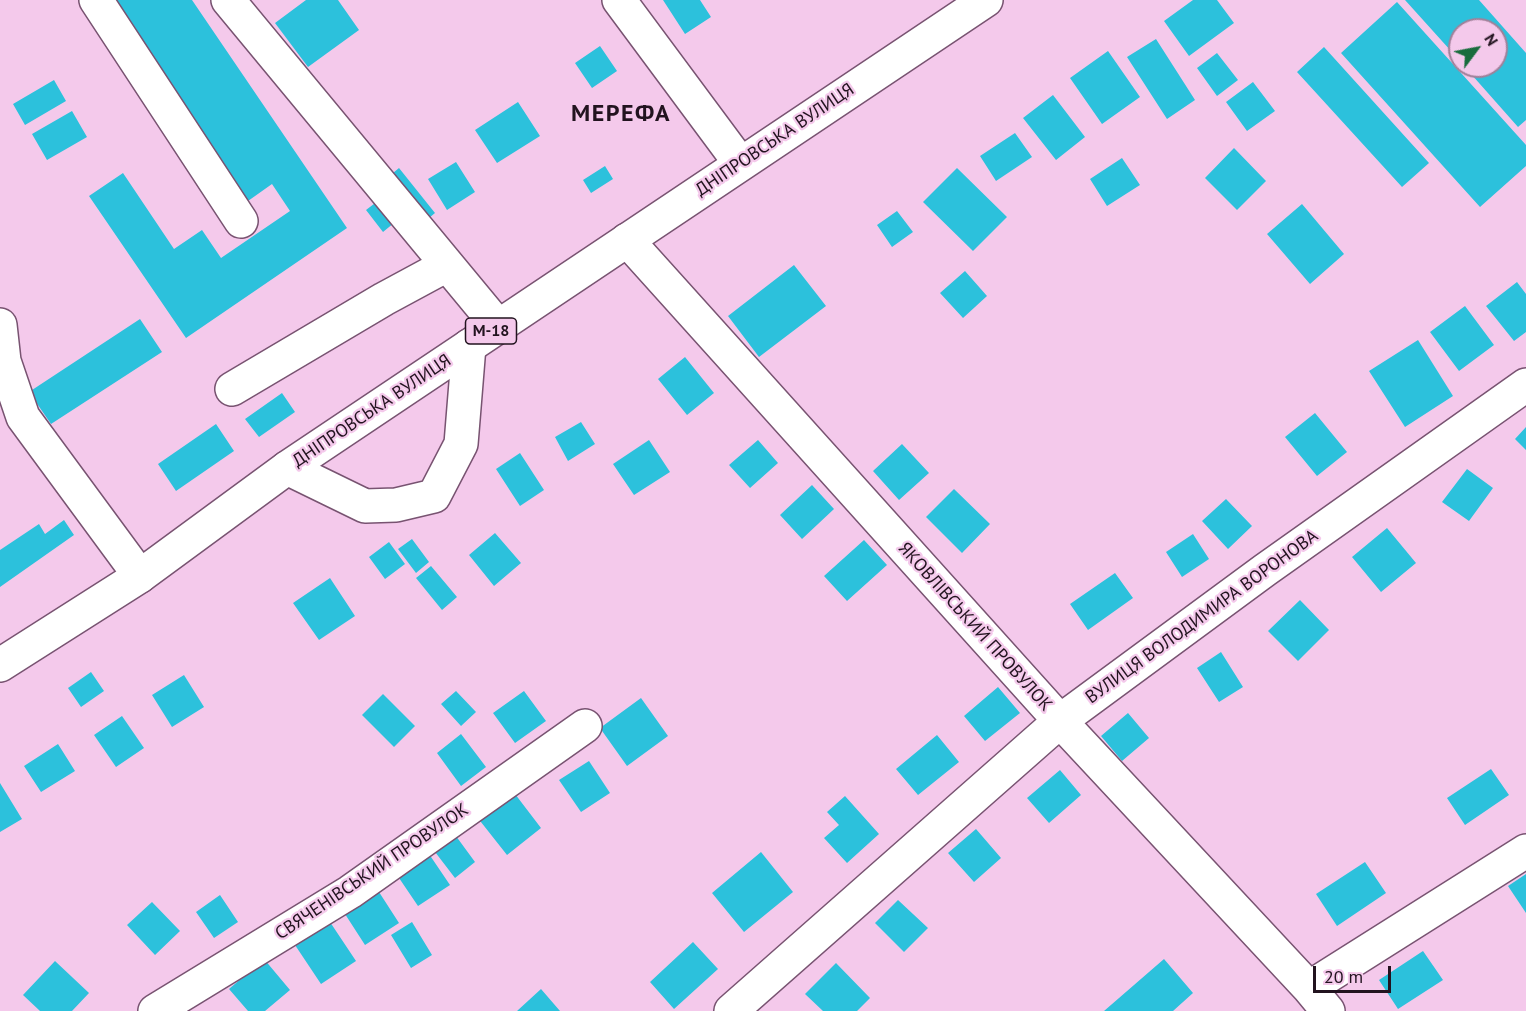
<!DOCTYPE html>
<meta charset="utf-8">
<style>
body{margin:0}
#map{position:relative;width:1526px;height:1011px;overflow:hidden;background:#f4c9eb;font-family:"PT Sans",sans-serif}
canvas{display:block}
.north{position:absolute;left:1448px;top:18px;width:60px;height:60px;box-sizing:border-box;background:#f4c9eb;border:2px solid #a08099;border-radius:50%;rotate:58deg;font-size:16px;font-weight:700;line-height:24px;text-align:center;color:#22131f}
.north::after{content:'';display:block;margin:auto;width:21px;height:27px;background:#196c3d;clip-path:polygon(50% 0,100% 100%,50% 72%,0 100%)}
.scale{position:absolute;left:1313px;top:966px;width:78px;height:27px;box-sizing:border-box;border:3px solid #22131f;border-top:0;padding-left:8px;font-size:18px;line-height:21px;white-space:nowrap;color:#22131f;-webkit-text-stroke:4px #f4c9eb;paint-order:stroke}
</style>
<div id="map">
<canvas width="1526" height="1011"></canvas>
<div class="north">N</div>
<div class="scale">20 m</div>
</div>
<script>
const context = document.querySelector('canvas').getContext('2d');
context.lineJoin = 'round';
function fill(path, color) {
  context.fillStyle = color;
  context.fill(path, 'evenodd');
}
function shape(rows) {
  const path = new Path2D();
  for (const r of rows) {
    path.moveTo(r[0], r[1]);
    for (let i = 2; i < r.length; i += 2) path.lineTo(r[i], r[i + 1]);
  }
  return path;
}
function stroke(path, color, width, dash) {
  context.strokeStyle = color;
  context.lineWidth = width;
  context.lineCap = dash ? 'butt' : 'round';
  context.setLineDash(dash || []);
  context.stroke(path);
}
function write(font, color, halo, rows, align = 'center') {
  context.font = font + ' "PT Sans",sans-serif';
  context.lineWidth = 4.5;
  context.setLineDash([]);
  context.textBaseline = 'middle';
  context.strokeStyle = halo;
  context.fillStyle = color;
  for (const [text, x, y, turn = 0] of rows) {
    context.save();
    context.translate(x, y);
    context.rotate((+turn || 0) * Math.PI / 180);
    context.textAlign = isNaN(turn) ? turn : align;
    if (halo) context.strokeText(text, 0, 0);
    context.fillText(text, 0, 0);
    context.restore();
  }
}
fill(shape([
 [111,0,192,0,347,228,186,338,89,196,123,173,174,249,202,230,221,258,290,211,272,184,248,201],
 [306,0,338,0,359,30,308,67,275,23],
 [663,0,700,0,711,17,685,34],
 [1193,0,1217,0,1234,23,1189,56,1164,21],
 [1405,0,1479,0,1526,53,1526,120,1518,127,1464,66,1496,66,1496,30,1460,30,1460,61],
 [1397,2,1526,145,1526,166,1480,207,1341,53],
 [1156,39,1195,100,1167,119,1127,57],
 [600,46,617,71,592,88,575,63],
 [1324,47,1429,163,1402,187,1297,72],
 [1108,51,1140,97,1102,124,1070,78],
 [1217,53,1238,80,1217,96,1197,68],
 [54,80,66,101,25,125,13,104],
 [1253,82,1275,111,1247,131,1226,102],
 [1053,95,1085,137,1056,160,1023,118],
 [518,102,540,136,497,163,475,130],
 [72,111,87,137,47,160,32,134],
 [1015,133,1032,157,996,181,980,156],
 [1234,148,1266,181,1237,210,1205,178],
 [1122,158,1140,185,1107,206,1090,179],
 [456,162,475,192,447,210,428,179],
 [605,166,613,179,591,193,583,180],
 [399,168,435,213,423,223,387,178],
 [957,168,1007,217,973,251,923,202],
 [383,197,400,218,383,232,366,210],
 [1302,204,1344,254,1310,284,1267,234],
 [897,211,913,232,892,247,877,225],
 [794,265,826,306,759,357,728,316],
 [965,271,987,296,963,318,940,293],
 [1517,282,1526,294,1526,332,1514,341,1486,306],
 [1465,306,1494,345,1459,371,1430,332],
 [140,319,162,352,51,424,29,392],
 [1418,340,1453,396,1405,427,1369,371],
 [685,357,714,393,687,415,658,379],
 [282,393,295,412,259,437,245,419],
 [1315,413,1347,452,1317,476,1285,437],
 [581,422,595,444,568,461,555,437],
 [216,424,234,451,176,491,158,464],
 [1526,427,1526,450,1515,439],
 [649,440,670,472,634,495,613,464],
 [758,440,778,463,750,488,729,465],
 [902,444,929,473,899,500,873,471],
 [520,453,544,490,520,506,496,469],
 [1467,469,1493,488,1469,521,1442,502],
 [812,485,834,509,802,539,780,515],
 [954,489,990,524,962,553,926,517],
 [1226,499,1252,526,1228,549,1202,521],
 [64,520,74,535,0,587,0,550,39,524,45,534],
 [1387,528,1416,563,1381,592,1352,557],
 [495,533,521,563,494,586,469,555],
 [1193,534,1209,559,1182,577,1166,552],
 [412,539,429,562,416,573,398,549],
 [864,540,887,565,847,601,824,576],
 [389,542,405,564,385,579,369,557],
 [431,566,457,597,442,610,416,578],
 [1115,573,1133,598,1088,630,1070,604],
 [330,578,355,616,319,640,293,603],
 [1300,600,1329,630,1298,661,1268,631],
 [1221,652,1243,687,1219,702,1197,668],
 [91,672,104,691,81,707,68,688],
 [184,675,204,707,172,727,152,695],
 [998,687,1020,713,985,741,964,716],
 [456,691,476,712,461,726,441,704],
 [524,691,546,721,515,743,493,713],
 [383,694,415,726,394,747,362,715],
 [641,698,668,736,627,766,600,728],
 [1128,713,1149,738,1122,761,1101,736],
 [122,716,144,748,116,767,94,735],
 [461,734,486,767,461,786,437,753],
 [937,735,959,762,918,795,896,769],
 [58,744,75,771,41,792,24,766],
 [589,761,610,793,581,812,559,780],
 [1491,769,1509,795,1465,825,1447,798],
 [1060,770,1081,795,1049,823,1027,798],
 [0,783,22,819,0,832],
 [512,790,541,828,507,855,477,817],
 [845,796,879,834,847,863,824,838,839,825,827,812],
 [976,829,1001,858,974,882,948,853],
 [453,832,475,862,455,878,432,848],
 [761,852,793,892,744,932,712,893],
 [429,854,450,885,418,906,397,875],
 [1365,862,1386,893,1337,926,1316,894],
 [1526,874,1526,913,1508,886],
 [379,892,399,923,365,945,345,914],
 [220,895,238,922,214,938,196,912],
 [898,900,928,928,904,952,875,923],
 [152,902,180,931,155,955,127,925],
 [328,919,356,961,321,984,293,942],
 [412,922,432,955,411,968,391,935],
 [693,942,718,969,674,1009,650,982],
 [1423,951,1443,980,1398,1009,1379,980],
 [264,959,290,990,265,1011,248,1011,229,989],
 [1164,959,1193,993,1173,1011,1104,1011],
 [55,961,89,993,72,1011,40,1011,23,995],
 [836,963,870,998,857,1011,823,1011,805,994],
 [541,989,560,1011,517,1011]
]), '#2cc1dc');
const minor = shape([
 [96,0,241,221],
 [228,0,498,326],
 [619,0,740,163],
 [627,240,1060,721,1309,988,1328,1011],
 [0,325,4,361,23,417,140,576],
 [232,389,384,299,447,265],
 [287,468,365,506,396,505,434,496,461,444,469,346],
 [1309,988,1526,851],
 [155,1011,350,892,585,726],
 [731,1011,1060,721,1265,570,1526,385]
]);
const highway = shape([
 [0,665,140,576,287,468,986,0]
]);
stroke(minor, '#785371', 36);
stroke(highway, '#785371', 36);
stroke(minor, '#fff', 33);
stroke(highway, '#fff', 33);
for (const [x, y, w] of [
 [491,331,51]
]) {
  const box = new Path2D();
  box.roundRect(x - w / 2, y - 13, w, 26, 4.5);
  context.fillStyle = '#f4c9eb';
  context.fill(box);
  stroke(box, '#22131f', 1.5);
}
write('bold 16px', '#22131f', null, [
 ["М-18",491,331]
]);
write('18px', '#22131f', '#f4c9eb', [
 ["ДНІПРОВСЬКА ВУЛИЦЯ",775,140,-34],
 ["ДНІПРОВСЬКА ВУЛИЦЯ",372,411,-34],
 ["ВУЛИЦЯ ВОЛОДИМИРА ВОРОНОВА",1202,617,-36],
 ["ЯКОВЛІВСЬКИЙ ПРОВУЛОК",975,627,48],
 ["СВЯЧЕНІВСЬКИЙ ПРОВУЛОК",372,872,-34]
]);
context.letterSpacing = '1.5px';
write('bold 24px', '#22131f', '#f4c9eb', [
 ["МЕРЕФА",621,114]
]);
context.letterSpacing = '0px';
</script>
